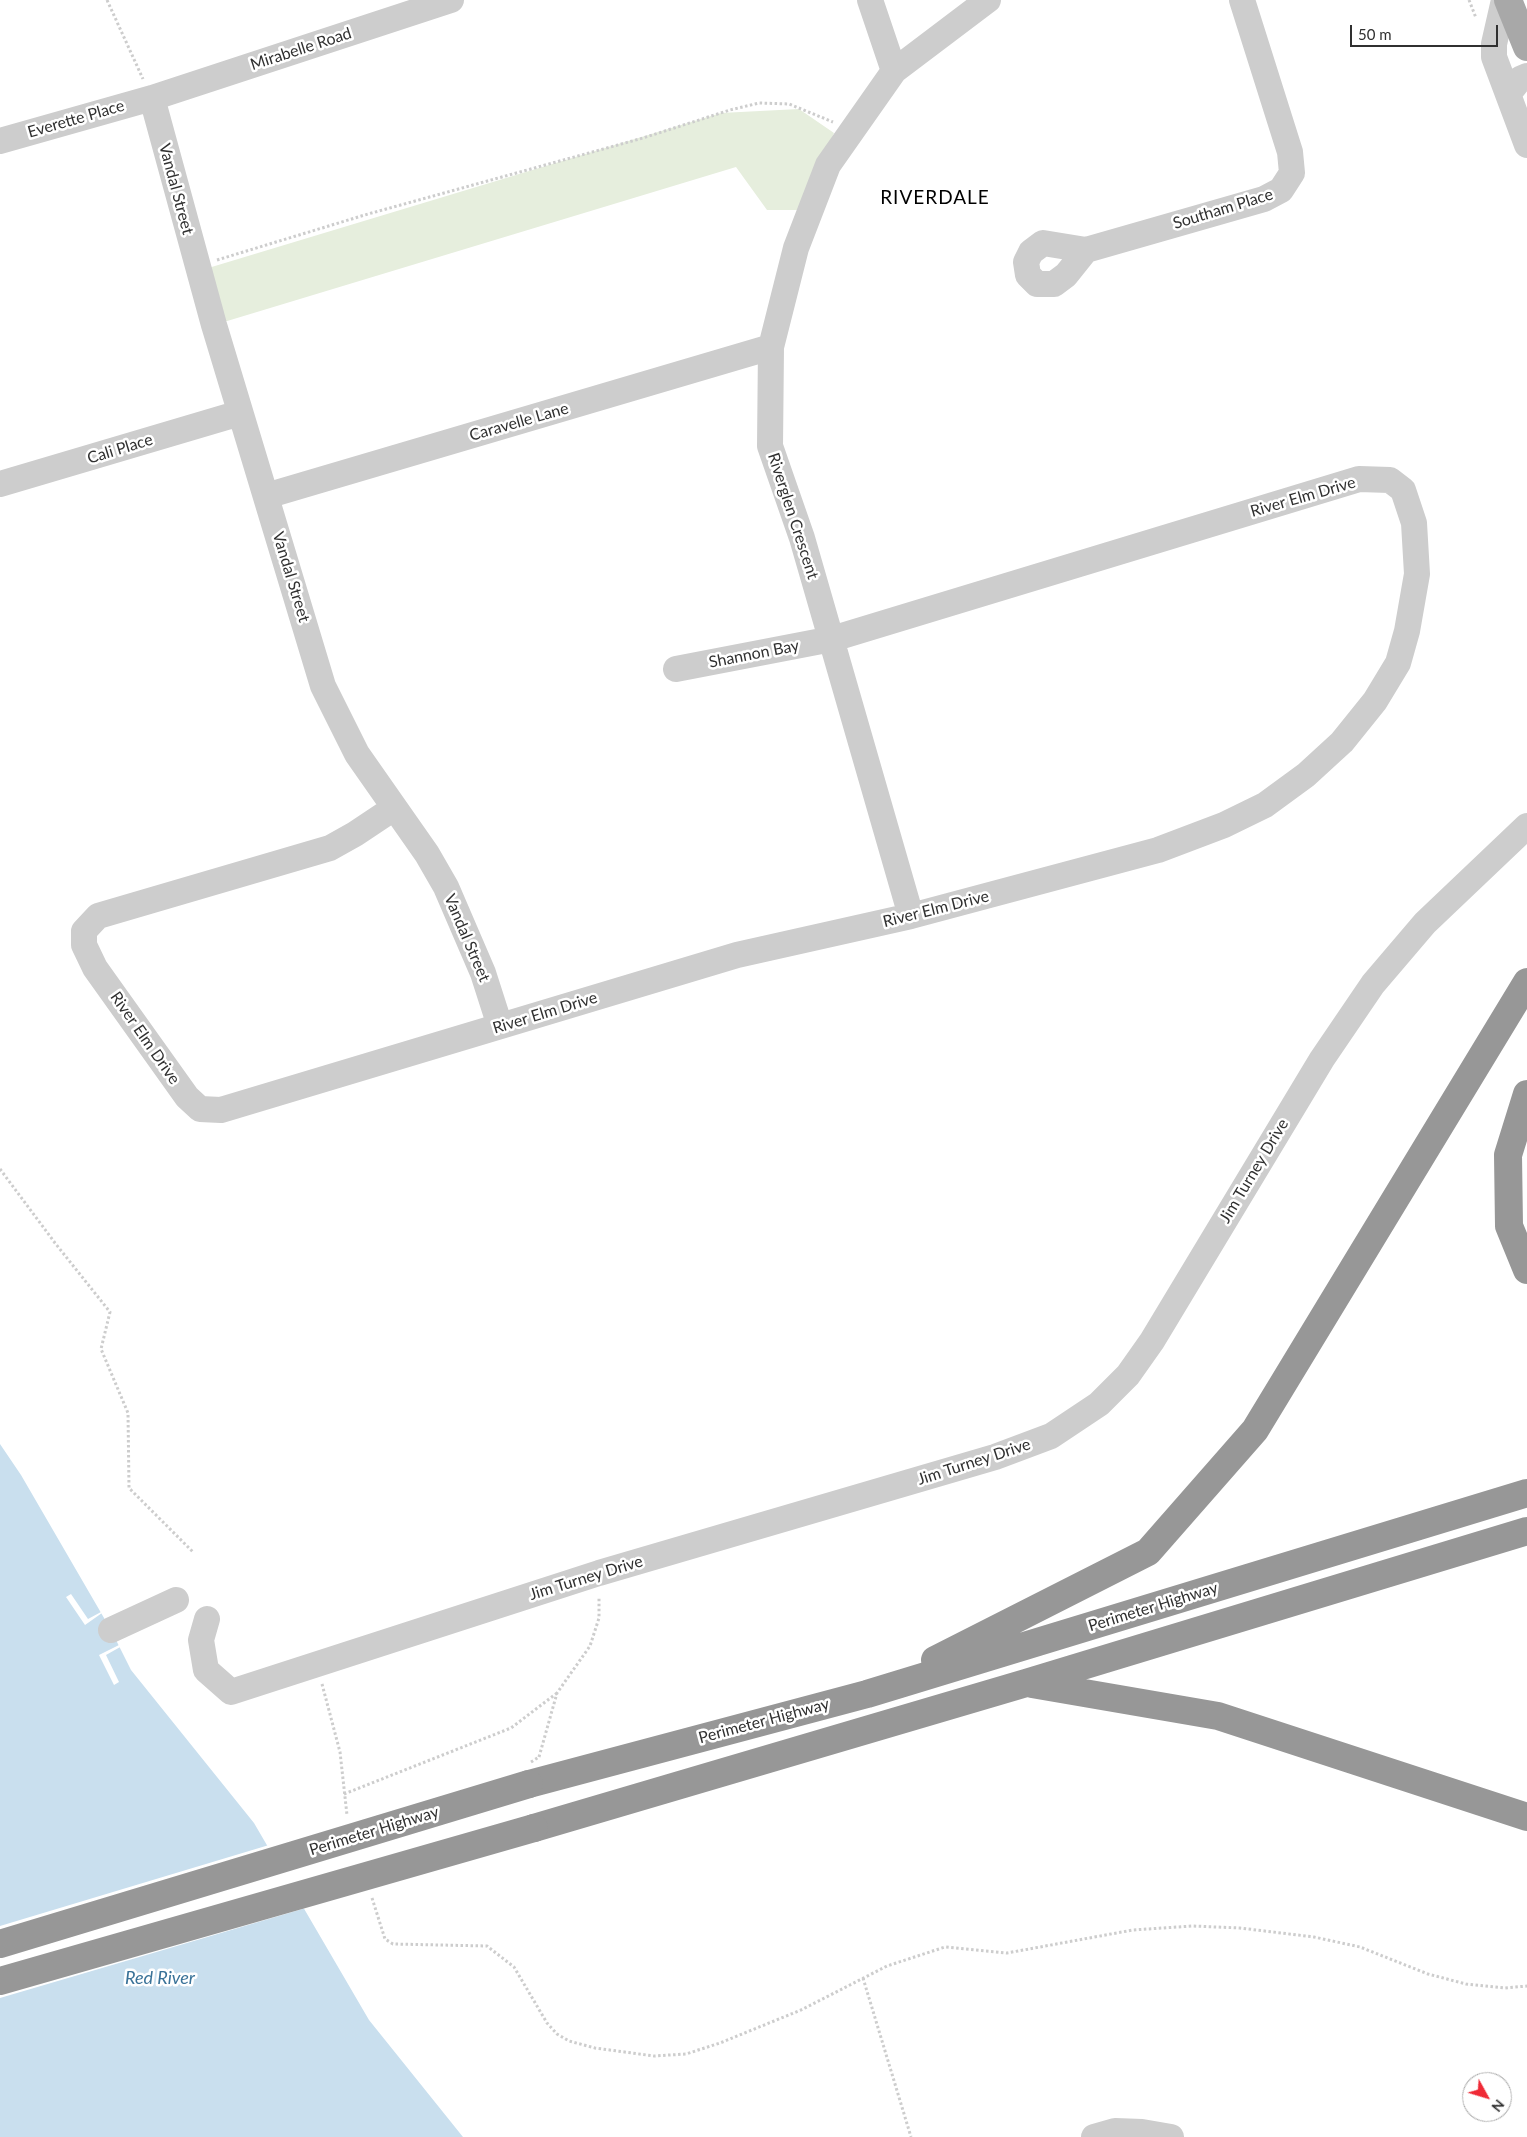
<!DOCTYPE html>
<style>
body{margin:0}
#map{position:relative;width:1527px;height:2137px;overflow:hidden;background:#fff;font-family:Lato,sans-serif}
canvas{display:block}
.north{position:absolute;left:1462px;top:2072px;width:50px;height:50px;box-sizing:border-box;background:#fff;border:1px solid #acacac;border-radius:50%;rotate:129deg;font-size:14px;font-weight:700;line-height:20px;text-align:center;color:#303030}
.north::after{content:'';display:block;margin:auto;width:18px;height:22px;background:#ef2a36;clip-path:polygon(50% 0,100% 100%,50% 72%,0 100%)}
.scale{position:absolute;left:1350px;top:25px;width:148px;height:22px;box-sizing:border-box;border:2px solid #303030;border-top:0;padding-left:6px;font-size:15px;line-height:18px;white-space:nowrap;color:#303030;-webkit-text-stroke:4px #fff;paint-order:stroke}
</style>
<div id="map">
<canvas width="1527" height="2137"></canvas>
<div class="north">N</div>
<div class="scale">50 m</div>
</div>
<script>
const context = document.querySelector('canvas').getContext('2d');
context.lineJoin = 'round';
function fill(path, color) {
  context.fillStyle = color;
  context.fill(path, 'evenodd');
}
function shape(rows) {
  const path = new Path2D();
  for (const r of rows) {
    path.moveTo(r[0], r[1]);
    for (let i = 2; i < r.length; i += 2) path.lineTo(r[i], r[i + 1]);
  }
  return path;
}
function stroke(path, color, width, dash) {
  context.strokeStyle = color;
  context.lineWidth = width;
  context.lineCap = dash ? 'butt' : 'round';
  context.setLineDash(dash || []);
  context.stroke(path);
}
function write(font, color, halo, rows, align = 'center') {
  context.font = font + ' Lato,sans-serif';
  context.lineWidth = 5;
  context.setLineDash([]);
  context.textBaseline = 'middle';
  context.strokeStyle = halo;
  context.fillStyle = color;
  for (const [text, x, y, turn = 0] of rows) {
    context.save();
    context.translate(x, y);
    context.rotate((+turn || 0) * Math.PI / 180);
    context.textAlign = isNaN(turn) ? turn : align;
    if (halo) context.strokeText(text, 0, 0);
    context.fillText(text, 0, 0);
    context.restore();
  }
}
fill(shape([
 [799,109,834,133,801,210,767,210,736,167,214,325,205,269,721,113]
]), '#e6eedd');
fill(shape([
 [0,1444,21,1475,111,1630,131,1670,254,1823,369,2020,463,2137,0,2137]
]), '#c9dfee');
fill(shape([
 [71,1594,88,1619,101,1612,102,1613,85,1625,66,1597],
 [121,1644,122,1646,106,1655,119,1682,114,1685,99,1655],
 [269,1845,306,1908,0,1998,0,1926]
]), '#fff');
stroke(shape([
 [107,0,143,79],
 [1469,0,1476,18],
 [217,260,368,214,643,138,730,110,759,103,789,104,833,122],
 [0,1169,55,1243,110,1312,101,1349,128,1413,129,1488,194,1553],
 [322,1684,340,1752,347,1815],
 [539,1757,557,1693,590,1646,599,1618,599,1597],
 [344,1794,511,1728,557,1693],
 [372,1898,385,1939,393,1944,487,1946,514,1967,547,2023,557,2034,569,2041,595,2048,654,2056,686,2054,720,2043,801,2010,887,1966,945,1947,1007,1953,1133,1930,1193,1926,1240,1928,1314,1937,1360,1947,1428,1974,1466,1984,1505,1988,1527,1986],
 [863,1978,911,2137]
]), '#cdcdcd', 3, [2.5, 2.5]);
stroke(shape([
 [870,0,894,71],
 [1504,0,1494,44,1494,57,1527,145],
 [1509,93,1520,79,1527,76],
 [152,98,214,325,323,686,357,754,427,854,446,887,483,973,500,1026],
 [0,141,152,98,451,0],
 [1086,250,1066,275,1054,284,1037,284,1028,275,1026,262,1031,252,1043,243,1086,250,1264,199,1281,190,1292,173,1290,152,1242,0],
 [0,484,240,413],
 [266,496,771,347],
 [394,808,355,834,330,848,98,916,84,931,84,945,95,968,187,1097,200,1109,221,1110,737,955,911,916,1158,850,1224,825,1265,805,1306,775,1342,742,1375,701,1398,663,1407,631,1417,574,1414,523,1403,490,1390,480,1359,479,832,639,676,669],
 [911,916,802,538,770,446,771,347,796,248,828,165,894,71,988,0],
 [207,1619,201,1640,206,1670,231,1692,599,1573,995,1457,1051,1436,1099,1404,1128,1375,1152,1341,1322,1059,1373,984,1425,923,1527,826],
 [111,1630,176,1600],
 [1094,2137,1115,2131,1142,2132,1171,2137]
]), '#cdcdcd', 26);
stroke(shape([
 [1508,0,1527,47]
]), '#a8a8a8', 28);
stroke(shape([
 [1527,1094,1508,1155,1509,1226,1527,1270],
 [935,1660,1148,1552,1255,1430,1527,982],
 [1032,1684,1218,1716,1527,1817],
 [529,1784,867,1694,1527,1493],
 [534,1828,1026,1683,1527,1531]
]), '#979797', 28);
stroke(shape([
 [531,1762,539,1757]
]), '#cdcdcd', 3, [2.5, 2.5]);
stroke(shape([
 [0,1944,529,1784],
 [0,1981,534,1828]
]), '#979797', 28);
write('16px', '#303030', '#fff', [
 ["Mirabelle Road",301,49,-18],
 ["Everette Place",76,119,-16],
 ["Vandal Street",176,189,75],
 ["Southam Place",1223,209,-17],
 ["Caravelle Lane",519,422,-16],
 ["Cali Place",120,449,-17],
 ["River Elm Drive",1303,497,-16],
 ["Riverglen Crescent",793,516,72],
 ["Vandal Street",291,577,73],
 ["Shannon Bay",754,654,-11],
 ["River Elm Drive",936,909,-14],
 ["Vandal Street",467,938,67],
 ["River Elm Drive",545,1013,-17],
 ["River Elm Drive",145,1038,55],
 ["Jim Turney Drive",1254,1171,-59],
 ["Jim Turney Drive",974,1462,-18],
 ["Jim Turney Drive",586,1578,-17],
 ["Perimeter Highway",1153,1607,-17],
 ["Perimeter Highway",764,1721,-15],
 ["Perimeter Highway",374,1831,-17]
]);
write('italic 18px', '#397298', '#fff', [
 ["Red River",160,1978]
]);
context.letterSpacing = '1px';
write('19px', '#000', '#fff', [
 ["RIVERDALE",935,198]
]);
context.letterSpacing = '0px';
</script>
